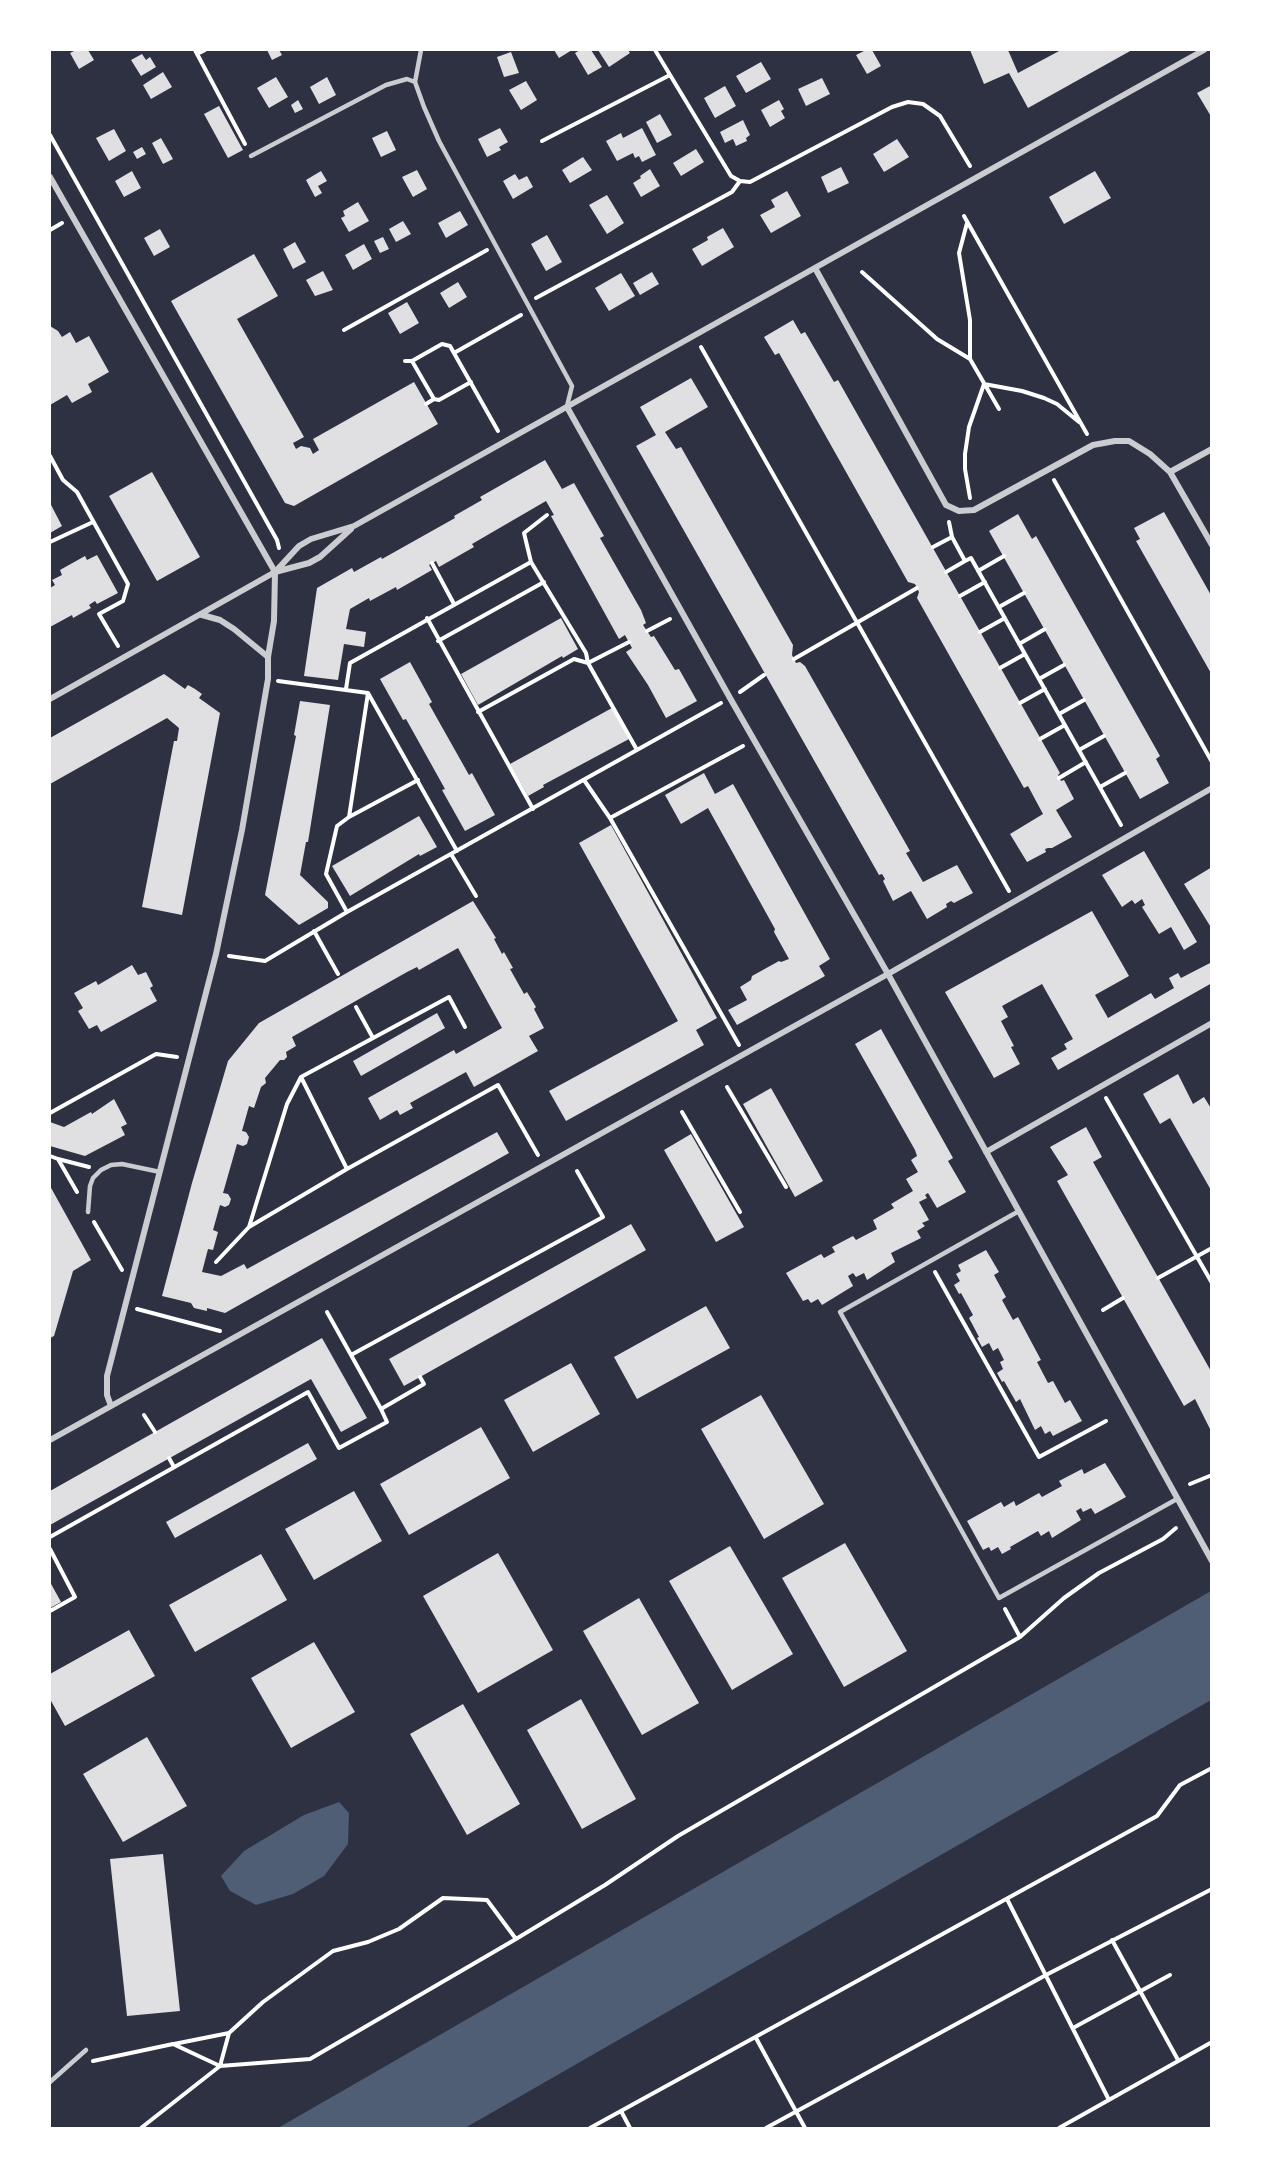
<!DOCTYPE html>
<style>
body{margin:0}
#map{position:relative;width:1261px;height:2178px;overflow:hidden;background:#2d3142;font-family:Merriweather,serif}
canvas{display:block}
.frame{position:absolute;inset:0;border:51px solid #fff;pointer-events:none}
</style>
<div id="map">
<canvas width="1261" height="2178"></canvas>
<div class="frame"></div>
</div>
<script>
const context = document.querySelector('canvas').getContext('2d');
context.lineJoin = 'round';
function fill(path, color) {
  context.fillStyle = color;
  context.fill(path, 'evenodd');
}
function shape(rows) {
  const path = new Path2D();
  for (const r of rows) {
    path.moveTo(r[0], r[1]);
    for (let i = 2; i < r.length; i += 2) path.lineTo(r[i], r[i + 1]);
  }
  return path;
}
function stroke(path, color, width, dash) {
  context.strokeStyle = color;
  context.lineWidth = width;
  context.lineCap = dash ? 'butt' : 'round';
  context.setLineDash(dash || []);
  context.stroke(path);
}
fill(shape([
 [1211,1591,1211,1700,465,2128,278,2128],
 [339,1802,349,1813,348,1844,324,1876,293,1894,256,1905,230,1891,221,1876,244,1851,304,1815]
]), '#4f5d75');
fill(shape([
 [76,50,88,50,94,60,79,69,70,53],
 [267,50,279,50,282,55,272,60],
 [554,50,572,50,559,58],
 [580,50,591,50,602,67,588,75,575,53],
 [598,50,628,50,630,53,609,67],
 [866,50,872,50,881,66,867,74,856,55],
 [970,50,1008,50,1018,73,1061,50,1132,50,1028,108,1009,73,984,84],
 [511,52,519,73,504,77,497,57],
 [142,54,146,60,150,57,156,67,141,76,131,60],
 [761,62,771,79,746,93,736,76],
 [163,72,172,87,151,99,143,85],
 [276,77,288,97,269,108,257,88],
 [327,77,336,95,319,104,310,87],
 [822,78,830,94,806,106,798,89],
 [526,81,537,100,521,110,509,90],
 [1212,85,1212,118,1197,93],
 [725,86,736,106,715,118,704,98],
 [298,100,303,109,295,113,291,105],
 [779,100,784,109,781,111,785,118,770,127,761,110],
 [219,106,243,150,228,158,204,114],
 [660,114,672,135,657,143,646,122],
 [743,120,750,135,746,138,747,141,736,146,733,139,725,143,720,132],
 [500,128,508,142,499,147,501,150,487,157,478,139],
 [642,128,656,155,642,162,639,156,635,158,633,153,617,161,606,141,621,133,623,138],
 [114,129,126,151,109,161,96,138],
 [387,131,396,150,381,157,372,138],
 [161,138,173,159,163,164,152,143],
 [897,139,909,157,884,172,873,154],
 [142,147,146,154,137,159,133,152],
 [696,149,704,162,681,176,673,163],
 [583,157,592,170,570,183,562,170],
 [841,167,849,183,828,193,821,177],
 [650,169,660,186,641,197,633,183,641,178,640,176],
 [417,170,427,189,413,197,402,177],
 [132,171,141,188,124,197,115,181],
 [321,171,327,181,318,186,322,193,315,197,306,180],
 [1095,171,1111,198,1064,224,1049,197],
 [515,174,519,180,527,176,533,187,513,199,503,181],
 [787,191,801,216,771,233,760,215,775,207,771,200],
 [607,195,624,223,607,234,589,205],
 [358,202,369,221,349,232,341,218,345,216,343,211],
 [460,211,468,225,446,238,438,223],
 [403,221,411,234,396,242,389,229],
 [723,228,734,247,702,266,692,249,708,240,707,237],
 [160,229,170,247,154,256,144,238],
 [547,235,562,262,546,271,531,244],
 [383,237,389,249,380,253,374,241],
 [295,242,306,262,293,269,283,249],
 [364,244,372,259,353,270,345,255],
 [254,254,278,296,237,319,304,437,293,443,296,449,301,446,310,448,313,454,319,450,313,439,414,382,438,424,294,506,285,503,171,301],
 [323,271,333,290,315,296,306,280],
 [652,272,659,284,640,295,633,283],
 [621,273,635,296,609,311,595,288],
 [458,282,467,297,449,308,440,293],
 [407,302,419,323,400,334,388,313],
 [793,320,801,334,805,332,834,382,838,380,1060,773,1058,775,1061,781,1064,780,1074,799,1056,810,1072,837,1052,848,1048,848,1045,849,1046,852,1027,862,1010,834,1043,814,1028,786,1024,788,917,598,919,592,915,584,908,582,779,353,775,355,764,337],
 [50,326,58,331,62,337,70,332,76,343,89,336,109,372,88,384,92,392,72,403,67,395,50,405],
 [691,378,708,407,665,432,676,449,681,447,793,645,792,655,796,663,800,662,805,666,910,851,906,853,923,882,957,865,973,893,954,903,951,901,946,904,947,907,927,919,911,891,893,901,883,881,885,879,882,874,879,875,636,446,656,435,640,407],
 [545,460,562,489,574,483,604,536,600,538,641,610,646,623,643,625,651,637,654,636,675,670,679,669,697,701,666,718,648,685,626,652,632,648,625,635,619,639,551,516,554,515,546,501,472,544,474,547,439,567,436,561,429,565,432,570,397,590,396,587,370,601,369,598,350,609,346,629,366,632,364,647,344,644,338,680,304,676,317,588,352,568,354,572,381,557,382,559,455,518,454,516,482,500,480,497],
 [152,472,200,557,157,581,109,496],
 [50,503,62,526,50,533],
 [1164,512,1212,597,1212,675,1136,541,1140,539,1134,528],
 [1018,514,1032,539,1036,536,1160,756,1156,759,1169,783,1140,799,989,531],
 [97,555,118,593,97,604,95,601,89,605,91,608,73,618,72,615,50,627,50,588,55,585,52,580,62,575,60,570,85,556,87,560],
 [561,618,578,649,563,658,562,656,478,705,461,674],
 [410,662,432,702,429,704,469,775,472,773,495,815,465,831,442,790,445,789,406,719,403,720,380,679],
 [164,674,185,689,188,685,195,689,202,694,199,698,220,713,182,915,142,907,174,741,177,741,179,728,167,718,50,784,50,738],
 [300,701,330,705,308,842,306,842,300,875,328,902,328,908,299,925,265,895,296,736,294,735],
 [612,708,629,739,543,785,544,787,528,796,510,764],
 [704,773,715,794,733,784,830,959,819,966,825,976,737,1025,728,1010,747,1000,740,987,751,980,752,976,779,961,781,962,789,959,774,932,775,929,708,808,681,824,665,795],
 [419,816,437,847,420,856,419,854,350,896,332,866],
 [611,825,717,1018,696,1030,704,1045,566,1121,549,1091,678,1021,579,843],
 [1144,851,1197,942,1184,950,1171,927,1159,934,1142,907,1145,905,1142,899,1135,904,1132,900,1122,907,1102,875],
 [1212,867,1212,929,1184,884],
 [473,901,496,938,494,939,502,954,504,952,513,968,510,969,524,994,527,992,536,1007,534,1009,544,1028,529,1036,538,1051,474,1087,466,1072,410,1103,413,1108,400,1115,397,1110,380,1120,368,1098,454,1050,456,1054,502,1028,458,948,419,970,417,967,407,972,292,1037,296,1046,286,1052,287,1057,284,1060,280,1060,265,1078,266,1083,261,1087,254,1108,249,1106,242,1131,246,1132,249,1137,247,1144,243,1146,237,1144,223,1193,228,1194,231,1199,229,1205,225,1207,220,1205,213,1230,218,1232,213,1250,208,1249,202,1272,221,1276,244,1264,247,1269,497,1132,509,1153,225,1313,207,1308,207,1311,194,1308,191,1303,162,1296,192,1183,228,1061,259,1023],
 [1092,911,1129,976,1095,995,1108,1018,1151,993,1155,999,1174,988,1169,978,1178,973,1181,978,1212,962,1212,983,1058,1070,1051,1058,1067,1049,1064,1044,1073,1039,1042,984,1002,1006,1008,1017,1001,1021,1014,1046,1011,1047,1020,1064,994,1078,945,992],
 [132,965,138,975,146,972,153,986,150,988,157,1001,101,1032,97,1025,89,1029,78,1011,83,1008,74,993,96,981,98,985],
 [437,1013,445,1028,361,1076,353,1061],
 [881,1029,953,1158,948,1161,966,1192,937,1208,928,1193,925,1195,927,1198,919,1202,929,1220,922,1223,925,1226,917,1231,921,1238,891,1253,895,1262,867,1280,864,1273,856,1277,853,1273,848,1276,853,1286,822,1305,818,1299,811,1303,808,1299,803,1301,786,1273,821,1254,824,1258,835,1252,832,1247,853,1236,856,1240,877,1229,873,1220,894,1208,891,1204,913,1191,906,1179,918,1172,911,1160,917,1156,915,1150,855,1044],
 [1178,1074,1193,1104,1204,1097,1212,1110,1212,1192,1170,1118,1160,1124,1143,1094],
 [771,1088,823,1181,795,1197,743,1104],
 [114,1099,127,1124,121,1127,125,1135,85,1156,50,1146,50,1122,64,1127,91,1112,92,1114],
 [1086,1127,1102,1157,1093,1162,1212,1373,1212,1428,1210,1429,1195,1399,1184,1406,1057,1181,1068,1175,1050,1147],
 [691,1134,744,1227,716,1242,664,1150],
 [50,1186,91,1260,73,1271,54,1336,50,1338],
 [631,1224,646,1250,404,1386,389,1359],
 [986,1250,999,1272,994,1275,1006,1297,1002,1300,1013,1320,1018,1317,1041,1360,1037,1362,1048,1383,1053,1381,1065,1403,1070,1400,1082,1421,1053,1436,1050,1431,1045,1434,1041,1426,1035,1430,1020,1399,1016,1402,1004,1381,1002,1382,997,1373,1003,1369,1000,1362,1004,1360,998,1348,993,1351,989,1343,982,1347,977,1338,979,1337,969,1318,973,1315,961,1293,959,1294,954,1285,960,1281,956,1274,961,1271,958,1265],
 [706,1306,730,1348,637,1399,614,1357],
 [322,1338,367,1418,341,1432,311,1379,50,1525,50,1491],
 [571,1363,600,1414,533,1452,504,1400],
 [761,1395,824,1504,764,1539,701,1429],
 [481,1427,510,1478,409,1535,380,1484],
 [308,1443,317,1459,175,1538,166,1522],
 [1105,1463,1126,1497,1095,1514,1091,1508,1083,1512,1081,1508,1076,1511,1081,1520,1052,1538,1049,1531,1041,1536,1038,1531,1010,1547,1011,1549,1002,1554,998,1547,991,1551,989,1547,983,1550,967,1521,1001,1502,1004,1507,1014,1501,1016,1506,1039,1493,1042,1497,1062,1486,1059,1481,1082,1469,1084,1474],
 [354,1491,382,1541,314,1580,285,1529],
 [845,1543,907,1651,844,1687,782,1578],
 [730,1546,793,1654,732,1690,669,1581],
 [498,1553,553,1650,478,1693,423,1596],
 [261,1554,287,1600,195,1652,169,1605],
 [50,1582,61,1602,50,1608],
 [639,1598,699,1703,642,1735,583,1631],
 [129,1630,155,1676,65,1726,50,1699,50,1674],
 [314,1642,355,1712,291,1748,251,1678],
 [581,1699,636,1799,582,1829,527,1730],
 [463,1704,520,1804,467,1835,410,1734],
 [147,1737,187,1806,123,1842,83,1774],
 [163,1854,180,2011,127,2016,110,1859]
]), '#e0e0e3');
stroke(shape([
 [195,50,245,144],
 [655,50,731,176,740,181,750,182,892,107,908,102,923,104,940,116,970,166],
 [197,54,205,50],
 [50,135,277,540,279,548],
 [542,141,670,75],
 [964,216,1087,434],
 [967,223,959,253,970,320,970,358],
 [50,230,62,223],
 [862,272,937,339,970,359,999,409],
 [536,298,732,192,740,181],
 [344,330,487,250],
 [701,347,1009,891],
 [454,353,521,315],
 [405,361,412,361,434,399,439,400,471,382],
 [412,361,442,344,450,346,498,431],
 [426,404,434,399],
 [50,456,63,480,77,492,128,584,123,601,99,614,118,646],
 [1054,480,1212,762],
 [970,498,965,469,965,454,969,427,984,384,1022,391,1044,398,1057,404,1079,422],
 [949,522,952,537,965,561,971,558,1121,825],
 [50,542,93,522],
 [933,547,952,537],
 [531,562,524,533,547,515],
 [432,563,454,604],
 [978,571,1004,556],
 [946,572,965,561],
 [960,596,985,582],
 [999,607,1024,593],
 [427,618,533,809],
 [647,631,670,619],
 [980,632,1005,618],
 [438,641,544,582],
 [1019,644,1045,629],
 [794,659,917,588],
 [1000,668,1025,654],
 [1039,679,1064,665],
 [278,681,368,693,457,851],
 [346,689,350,663,531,562,586,653,588,663,637,750],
 [740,692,764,675],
 [1020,703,1045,689],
 [478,712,574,659,588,663,629,642],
 [1059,714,1084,700],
 [1040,739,1065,725],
 [1079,750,1104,736],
 [1059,778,1086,762],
 [584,780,610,818],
 [1100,787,1125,773],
 [349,817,418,780],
 [451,854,476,896],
 [347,912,326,874,337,826,349,817,368,693],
 [314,931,338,974],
 [229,956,265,961,347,912,721,703],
 [356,1007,373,1038],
 [465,1027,449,997,301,1077,347,1169,498,1085,538,1155],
 [739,1045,610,818,743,746],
 [301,1077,287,1104,249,1227,347,1169],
 [727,1087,786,1187],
 [1106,1098,1212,1283],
 [682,1112,740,1212],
 [50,1113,156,1054,177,1057],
 [50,1156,58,1159],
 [77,1192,58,1159,89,1167],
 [94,1222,122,1270],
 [216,1262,249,1227],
 [935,1272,1039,1457,1106,1421],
 [1158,1278,1212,1248],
 [137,1309,220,1331],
 [1103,1310,1123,1298],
 [327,1312,351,1355,603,1217,577,1171],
 [351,1355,381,1409,424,1384,420,1377],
 [144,1415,155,1432],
 [169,1458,174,1467],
 [1190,1484,1212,1475],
 [50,1537,308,1392,339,1448,387,1422,381,1409],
 [50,1549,75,1597,50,1611],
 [1005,1609,1020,1637],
 [1007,1899,1109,2100],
 [1112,1940,1178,2060],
 [1073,2028,1170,1975],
 [756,2038,805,2128],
 [174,2044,229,2033],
 [93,2061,173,2044,220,2066,310,2059,516,1939,605,1885,678,1836,1020,1637,1064,1598,1099,1573,1163,1539,1176,1528],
 [621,2111,630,2128],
 [141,2128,220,2066,229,2033,263,2002,333,1951,368,1942,399,1929,443,1898,487,1900,516,1939],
 [590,2128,1157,1816,1180,1785,1212,1768],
 [766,2128,1046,1975,1212,1889],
 [1059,2128,1212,2042]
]), '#fff', 4);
stroke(shape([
 [421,50,415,82,424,107,439,141,572,386,567,406],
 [251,156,386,85,407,79,415,82],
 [1019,1211,840,1312,999,1598,1177,1499],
 [88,1212,90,1186,93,1178,101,1170,111,1165,122,1164,160,1172],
 [50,2082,86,2050]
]), '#caccd0', 4.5);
stroke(shape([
 [50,177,275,572],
 [815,268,946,505,959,511,974,510,1093,445,1115,441,1129,441,1150,454,1170,472,1212,545],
 [567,407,730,698,888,974,1212,1561],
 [1170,472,1212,449],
 [275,572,299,546,311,539,354,526,1204,50],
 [202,615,220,620,234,629,268,657],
 [50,699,275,572,309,563,320,557,351,529],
 [986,1152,1212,1023],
 [111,1406,107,1395,107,1376,216,954,242,830,268,679,268,657,274,621,275,572],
 [50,1440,888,974,1212,788]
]), '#caccd0', 6);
</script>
